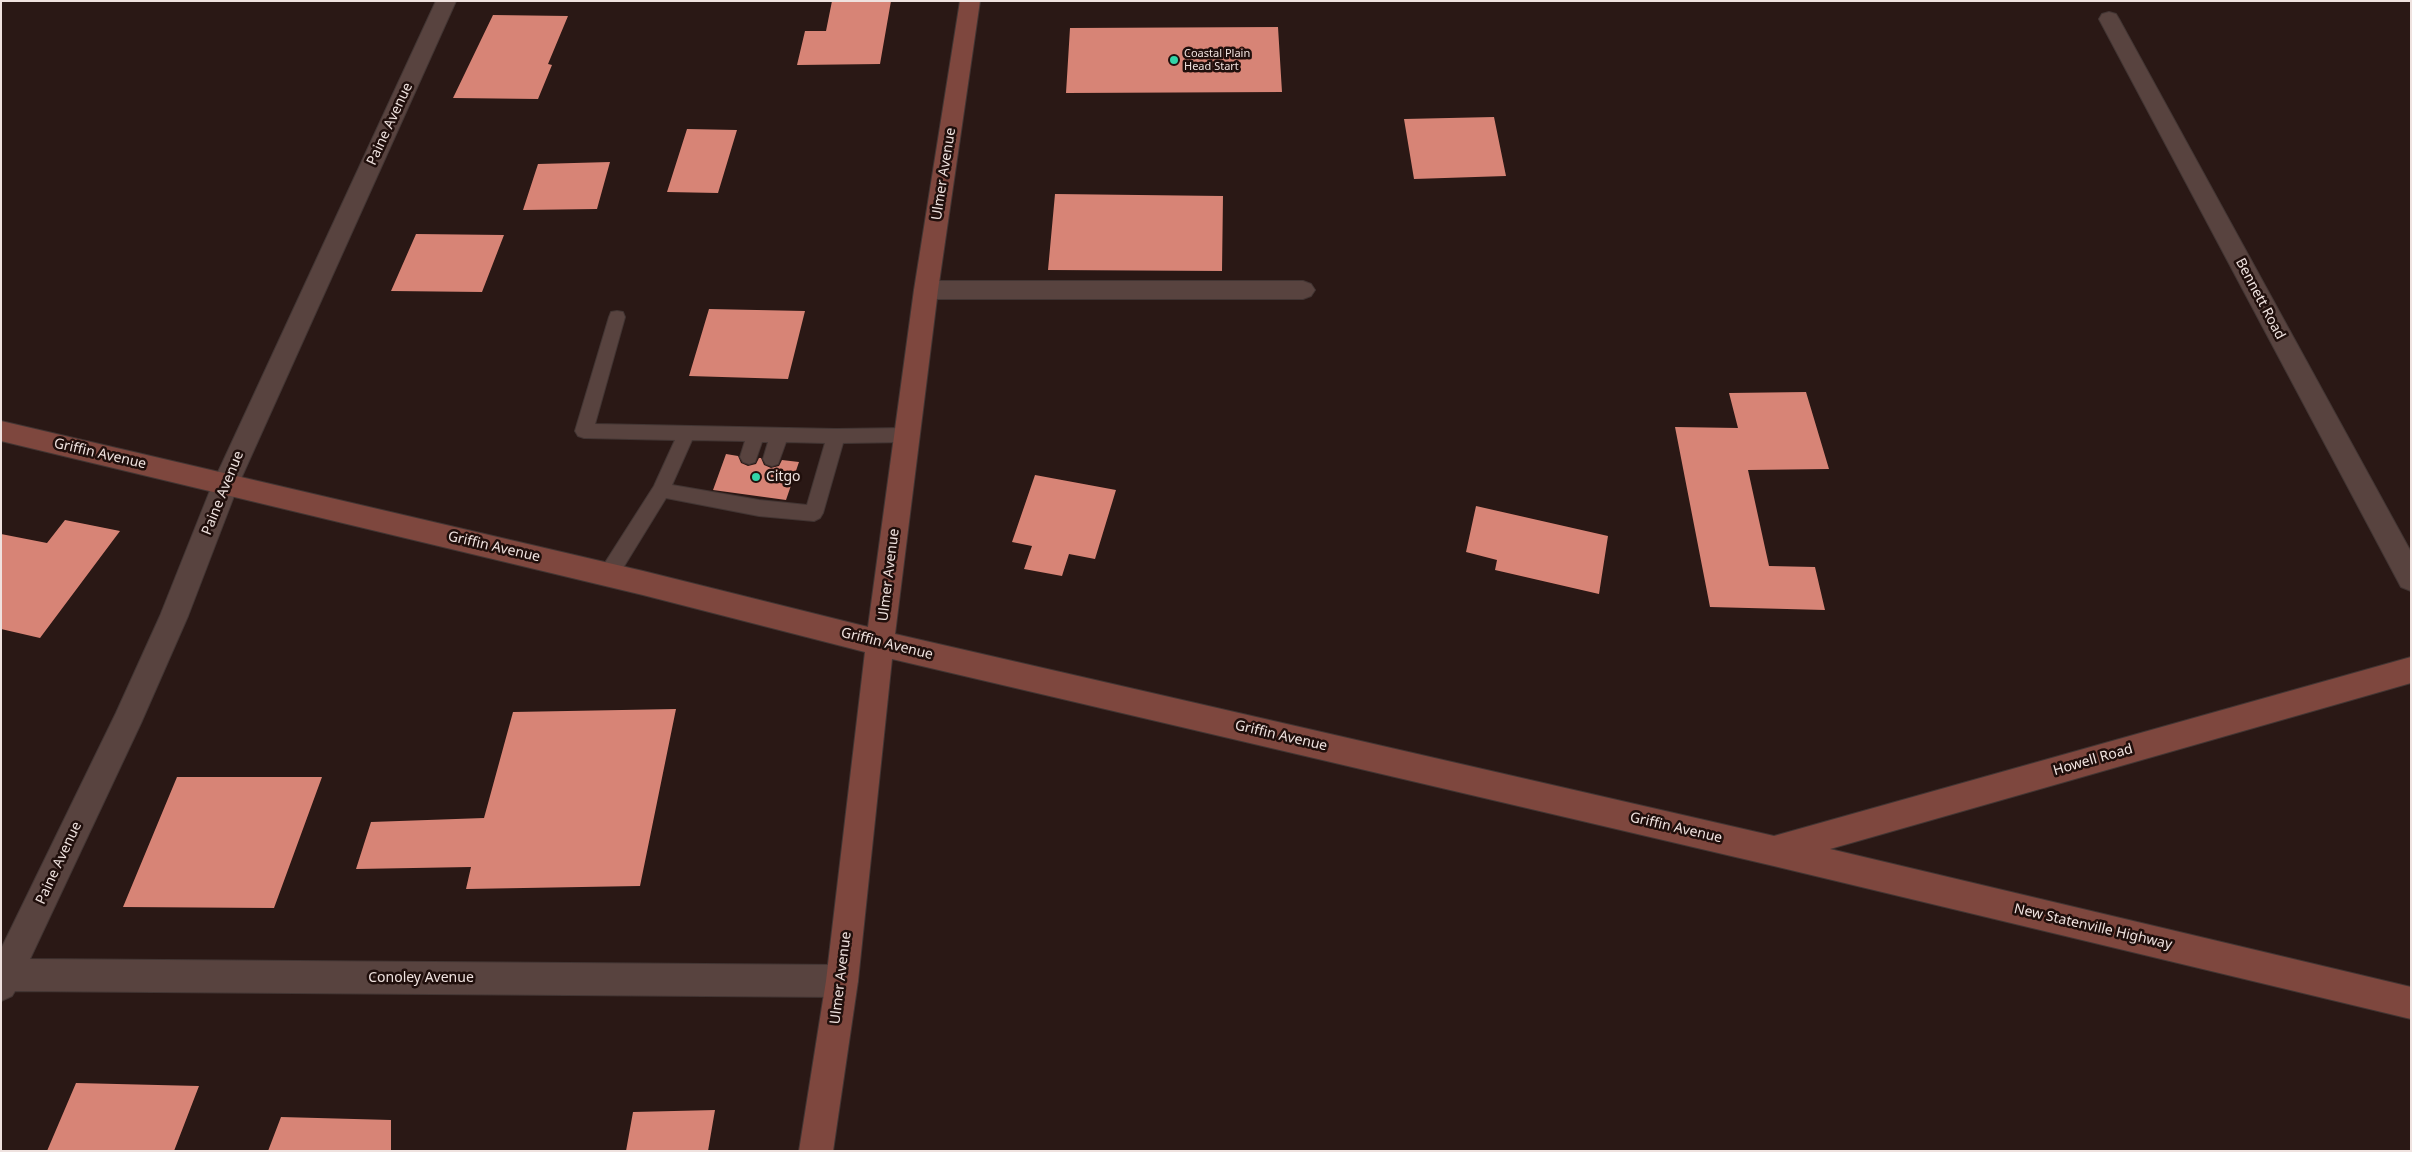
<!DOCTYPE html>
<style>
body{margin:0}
#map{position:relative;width:2412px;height:1152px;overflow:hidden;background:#2a1815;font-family:"Noto Sans",sans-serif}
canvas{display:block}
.frame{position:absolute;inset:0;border:2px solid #efe2df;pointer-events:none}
</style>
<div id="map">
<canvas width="2412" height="1152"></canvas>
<div class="frame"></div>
</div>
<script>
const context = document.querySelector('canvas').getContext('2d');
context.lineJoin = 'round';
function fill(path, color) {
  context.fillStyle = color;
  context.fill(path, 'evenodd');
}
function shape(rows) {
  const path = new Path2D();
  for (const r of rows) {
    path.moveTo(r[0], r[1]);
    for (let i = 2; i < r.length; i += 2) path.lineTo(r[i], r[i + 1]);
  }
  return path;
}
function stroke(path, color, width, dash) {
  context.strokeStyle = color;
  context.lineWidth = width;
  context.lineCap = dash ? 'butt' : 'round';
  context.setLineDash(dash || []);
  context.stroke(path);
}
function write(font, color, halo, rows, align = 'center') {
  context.font = font + ' "Noto Sans",sans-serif';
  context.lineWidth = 5;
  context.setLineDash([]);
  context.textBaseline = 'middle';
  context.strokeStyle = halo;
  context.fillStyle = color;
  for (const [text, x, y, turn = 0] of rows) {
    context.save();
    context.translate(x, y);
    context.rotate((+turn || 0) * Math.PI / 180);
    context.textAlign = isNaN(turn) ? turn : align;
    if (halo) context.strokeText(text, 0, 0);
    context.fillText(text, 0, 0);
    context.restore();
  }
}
fill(shape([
 [832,1,891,1,880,64,797,65,805,31,826,31],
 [493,15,568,16,548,64,552,65,538,99,453,98],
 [1278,27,1282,92,1066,93,1070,28],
 [1494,117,1506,176,1414,179,1404,119],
 [687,129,737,130,718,193,667,192],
 [610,162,597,209,523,210,538,164],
 [1055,194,1223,196,1222,271,1048,270],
 [416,234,504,235,482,292,391,291],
 [709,309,805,311,788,379,689,376],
 [1806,392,1829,469,1748,470,1769,566,1815,567,1825,610,1710,607,1675,427,1738,428,1729,393],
 [726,454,738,456,741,463,748,466,756,464,759,458,761,458,764,465,771,468,779,466,782,460,799,462,786,500,713,490],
 [1035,475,1116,490,1095,559,1069,554,1062,576,1024,569,1032,546,1012,542],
 [1476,506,1608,536,1599,594,1495,570,1497,560,1466,552],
 [65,520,120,531,40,638,1,629,1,534,47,543],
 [676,709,640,886,466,889,471,867,356,869,371,822,484,818,513,712],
 [177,777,322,777,274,908,123,907],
 [76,1083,199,1086,174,1151,47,1151],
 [715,1110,708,1151,626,1151,633,1112],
 [281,1117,391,1120,391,1151,268,1151]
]), '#d78476');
const lane = shape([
 [617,311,623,312,625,317,595,424,836,429,907,428,913,430,916,435,913,440,907,442,843,443,823,513,820,518,814,521,759,516,666,498,615,581,608,583,601,581,599,575,601,569,654,486,675,440,584,438,578,436,575,431,609,317,611,312,617,311],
 [692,440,745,441,740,457,743,462,749,464,755,462,762,442,768,442,763,459,766,464,772,466,778,464,786,442,825,443,807,505,759,500,672,485,692,440]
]);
const street = shape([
 [436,1,456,1,239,483,188,616,141,723,30,959,842,965,853,970,858,981,853,992,842,997,15,991,12,996,1,1001,1,949,116,713,160,616,213,483,436,1],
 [2109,12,2116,14,2119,19,2411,552,2411,591,2401,587,2099,19,2102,14,2109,12],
 [926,281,1303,281,1311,284,1315,290,1311,296,1303,299,926,299,918,296,914,290,918,284,926,281]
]);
const secondary = shape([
 [960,1,980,1,938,290,895,634,1774,836,2411,657,2411,683,1830,849,2411,987,2411,1019,1774,866,892,659,858,981,833,1151,799,1151,826,981,865,652,643,595,1,441,1,421,643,571,868,627,914,290,960,1]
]);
stroke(lane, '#423533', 2);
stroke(street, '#423533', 2);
stroke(secondary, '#423533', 2);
fill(lane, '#58433f');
fill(street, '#58433f');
fill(secondary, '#7e473e');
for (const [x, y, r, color] of [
 [1174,60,5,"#33d4a8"],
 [756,477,5,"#33d4a8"]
]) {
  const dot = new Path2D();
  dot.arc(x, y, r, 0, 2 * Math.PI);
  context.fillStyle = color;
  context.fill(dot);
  stroke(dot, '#200f0c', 2);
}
write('11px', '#efe2df', '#200f0c', [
 ["Coastal Plain",1184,54],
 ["Head Start",1184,67]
], 'left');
write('14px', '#efe2df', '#200f0c', [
 ["Paine Avenue",390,124,-65],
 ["Ulmer Avenue",944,174,-81],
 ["Bennett Road",2260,299,62],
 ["Griffin Avenue",100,454,13],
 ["Paine Avenue",223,493,-68],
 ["Griffin Avenue",494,547,13],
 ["Ulmer Avenue",889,575,-83],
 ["Griffin Avenue",887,644,14],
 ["Griffin Avenue",1281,736,13],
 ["Howell Road",2093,760,-16],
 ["Griffin Avenue",1676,828,13],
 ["Paine Avenue",59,863,-65],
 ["New Statenville Highway",2093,927,13],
 ["Conoley Avenue",421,978],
 ["Ulmer Avenue",841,978,-83]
]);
write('14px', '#efe2df', '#200f0c', [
 ["Citgo",766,477]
], 'left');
</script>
